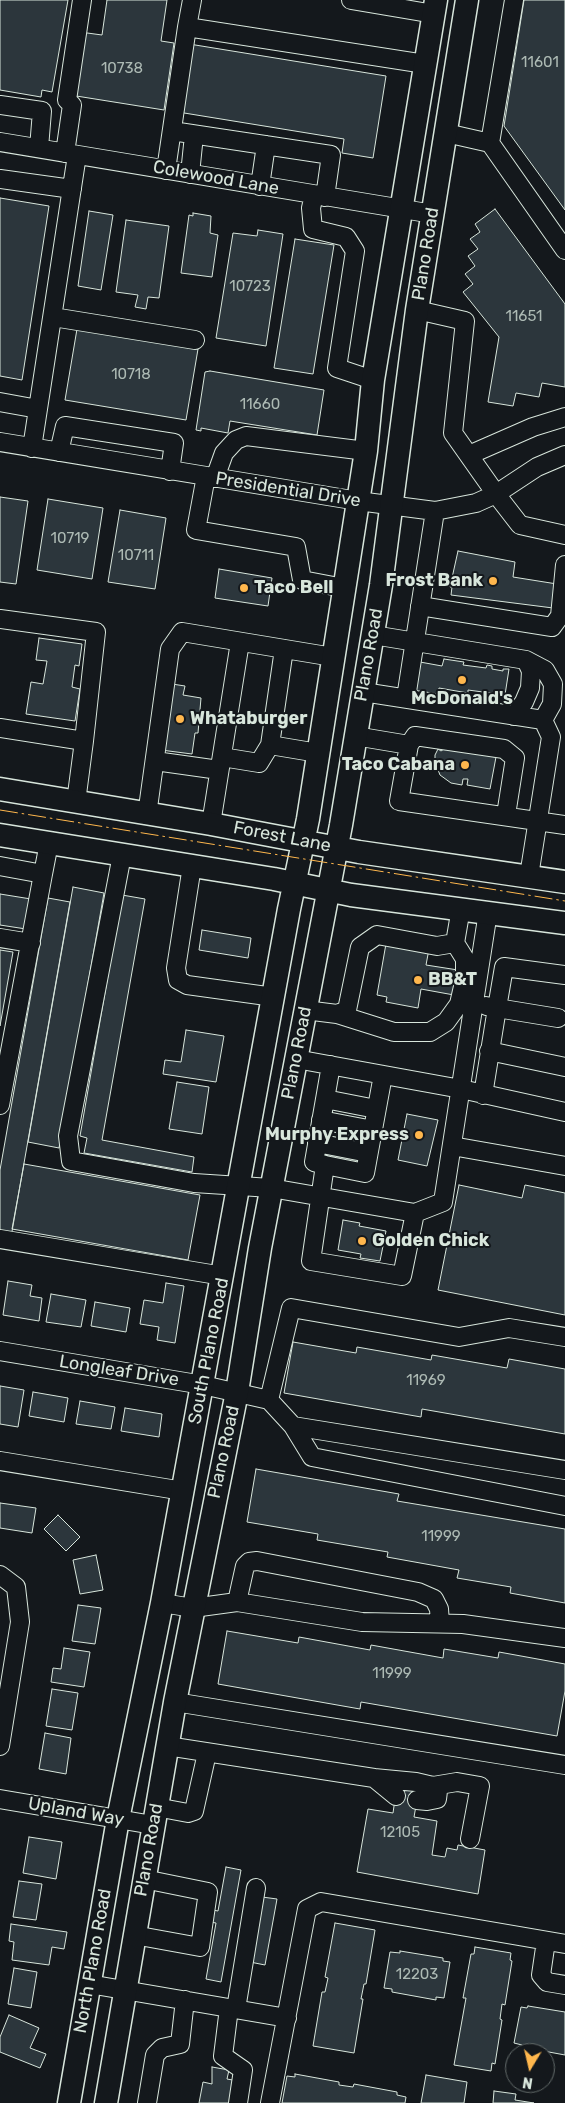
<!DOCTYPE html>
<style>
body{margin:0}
#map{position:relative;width:565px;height:2103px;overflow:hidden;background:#14181c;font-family:Rubik,sans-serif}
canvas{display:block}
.north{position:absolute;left:505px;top:2043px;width:50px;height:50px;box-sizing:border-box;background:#14181c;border:1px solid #626a69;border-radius:50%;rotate:189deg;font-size:14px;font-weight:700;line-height:20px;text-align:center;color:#d8e6dc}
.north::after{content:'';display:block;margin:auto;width:18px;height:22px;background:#ffb74d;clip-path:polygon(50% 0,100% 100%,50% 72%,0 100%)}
</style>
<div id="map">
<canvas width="565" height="2103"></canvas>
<div class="north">N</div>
</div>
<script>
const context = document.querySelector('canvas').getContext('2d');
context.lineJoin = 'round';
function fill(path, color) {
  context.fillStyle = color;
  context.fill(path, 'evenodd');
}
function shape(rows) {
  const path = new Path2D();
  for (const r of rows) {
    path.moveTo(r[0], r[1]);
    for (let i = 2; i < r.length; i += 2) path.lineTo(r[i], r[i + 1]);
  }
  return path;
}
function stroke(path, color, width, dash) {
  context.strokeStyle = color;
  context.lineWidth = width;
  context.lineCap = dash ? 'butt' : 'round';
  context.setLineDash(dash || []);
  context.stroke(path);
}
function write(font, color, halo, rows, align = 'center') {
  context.font = font + ' Rubik,sans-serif';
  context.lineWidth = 4;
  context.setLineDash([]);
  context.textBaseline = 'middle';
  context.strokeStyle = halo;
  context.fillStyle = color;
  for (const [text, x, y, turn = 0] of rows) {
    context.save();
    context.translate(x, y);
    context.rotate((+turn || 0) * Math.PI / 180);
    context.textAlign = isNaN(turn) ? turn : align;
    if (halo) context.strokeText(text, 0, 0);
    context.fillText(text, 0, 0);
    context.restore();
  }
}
const building = shape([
 [0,0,68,0,52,92,42,90,41,97,0,90,0,0],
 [107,0,167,0,161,41,174,43,164,110,70,95,80,32,102,35,107,0],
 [524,0,565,0,565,210,504,126,524,0],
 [189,44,386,76,373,158,342,153,344,139,178,112,189,44],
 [0,198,49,206,22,380,0,376,0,198],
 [495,209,565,304,565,387,542,383,539,397,516,393,513,406,488,402,499,337,463,292,473,284,465,274,475,266,468,256,478,249,470,239,480,232,475,224,495,209],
 [89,211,113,215,101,290,78,286,89,211],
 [193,213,211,216,210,233,218,235,212,277,181,273,189,215,193,216,193,213],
 [126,220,169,226,159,298,148,297,146,309,135,307,138,295,116,292,126,220],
 [258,230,283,234,266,346,216,338,233,233,257,236,258,230],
 [295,239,334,245,313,374,274,368,295,239],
 [77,329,198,349,186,420,65,400,77,329],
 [210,371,324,390,317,435,230,421,228,433,201,428,201,431,196,430,205,372,210,371],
 [0,497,28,501,16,584,0,582,0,497],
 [48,499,103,508,92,579,37,570,48,499],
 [120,510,166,518,155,589,108,582,120,510],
 [458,551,515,562,513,577,557,584,553,608,451,595,452,587,450,587,458,551],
 [219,569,272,578,268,606,215,598,219,569],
 [39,638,82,644,79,666,75,665,72,687,80,689,75,721,26,714,31,682,43,684,47,661,36,660,39,638],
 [444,659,464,662,463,665,486,668,487,665,492,666,492,669,503,671,503,669,509,669,505,695,468,690,468,693,439,688,438,695,415,692,420,662,442,666,444,659],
 [172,684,185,686,183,695,201,698,198,733,195,733,192,754,161,750,172,684],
 [447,747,479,748,478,754,496,757,490,789,467,785,468,779,463,779,462,785,451,783,440,775,435,762,435,755,438,749,441,751,447,747],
 [73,887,104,893,59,1148,28,1142,73,887],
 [0,894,31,899,26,929,0,925,0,894],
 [122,895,145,899,102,1140,194,1157,192,1172,84,1153,87,1138,80,1136,122,895],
 [48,898,70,902,11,1237,0,1235,0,1170,48,898],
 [202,930,251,938,248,958,199,950,202,930],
 [387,938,429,949,426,965,458,970,454,995,421,989,418,1008,386,1002,387,997,377,995,387,938],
 [0,950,13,952,0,1026,0,950],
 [186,1030,224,1036,216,1082,163,1074,165,1060,181,1062,186,1030],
 [177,1082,209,1087,202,1134,169,1129,177,1082],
 [407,1114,438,1120,427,1166,398,1160,407,1114],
 [24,1164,200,1195,188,1260,12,1229,24,1164],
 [459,1185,522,1198,525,1185,565,1193,565,1315,438,1290,459,1185],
 [343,1220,360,1223,359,1226,386,1231,380,1261,360,1258,361,1254,338,1250,343,1220],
 [8,1281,32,1285,30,1296,42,1298,39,1321,3,1315,8,1281],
 [166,1283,184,1286,175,1343,157,1340,159,1327,140,1324,144,1300,163,1303,166,1283],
 [51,1294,86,1300,81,1327,46,1322,51,1294],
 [95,1302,130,1308,126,1332,91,1326,95,1302],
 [293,1342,356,1353,357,1347,431,1360,432,1355,507,1368,509,1359,565,1369,565,1434,422,1409,421,1417,284,1393,293,1342],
 [0,1386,24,1390,18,1427,0,1424,0,1386],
 [33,1392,68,1398,64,1422,29,1416,33,1392],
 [80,1401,115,1407,111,1429,76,1424,80,1401],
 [125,1408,162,1414,159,1437,121,1431,125,1408],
 [256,1469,399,1494,397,1501,565,1529,565,1603,510,1593,511,1587,457,1578,459,1570,387,1557,388,1552,317,1540,318,1534,247,1522,256,1469],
 [0,1503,36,1508,32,1533,0,1528,0,1503],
 [58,1515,80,1537,66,1551,44,1529,58,1515],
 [96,1555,103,1590,80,1594,73,1560,96,1555],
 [78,1605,101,1608,95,1644,72,1641,78,1605],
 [227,1631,298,1643,299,1637,370,1650,371,1645,443,1658,444,1649,498,1658,499,1652,565,1664,565,1691,557,1736,361,1702,360,1709,218,1684,227,1631],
 [64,1648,90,1652,84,1687,51,1682,53,1668,61,1669,64,1648],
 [52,1689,78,1693,72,1730,46,1726,52,1689],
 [45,1733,71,1738,66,1774,39,1769,45,1733],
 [397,1785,419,1789,414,1817,437,1821,432,1855,445,1857,447,1848,457,1850,458,1845,485,1850,478,1894,357,1872,368,1809,393,1813,397,1785],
 [29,1837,62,1842,56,1879,23,1873,29,1837],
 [226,1867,241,1870,221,1982,206,1979,216,1923,210,1922,213,1910,218,1911,226,1867],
 [19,1881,42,1884,36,1920,13,1917,19,1881],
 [262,1897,277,1899,265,1965,250,1962,262,1897],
 [335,1923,375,1930,366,1984,364,1984,361,1999,363,1999,354,2053,313,2046,322,1992,325,1992,328,1978,325,1977,335,1923],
 [11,1924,67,1932,64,1949,52,1947,49,1965,12,1960,14,1942,9,1941,11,1924],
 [475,1947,511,1953,510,1960,512,1961,505,2005,502,2004,500,2019,502,2020,495,2064,492,2063,491,2071,454,2065,466,1998,463,1998,471,1954,474,1954,475,1947],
 [400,1951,443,1958,443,1961,450,1962,444,1998,436,1997,436,2000,392,1992,392,1989,384,1988,390,1952,400,1953,400,1951],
 [14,1968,37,1972,31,2008,8,2004,14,1968],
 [528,2006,565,2012,565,2055,522,2047,522,2045,514,2043,521,2007,527,2008,528,2006],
 [9,2015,39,2028,30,2048,46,2054,40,2068,0,2052,0,2037,9,2015],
 [212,2067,229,2070,227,2079,238,2081,234,2103,199,2103,203,2082,212,2084,212,2067],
 [295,2074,339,2082,339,2085,353,2087,354,2084,397,2092,397,2095,406,2097,405,2103,282,2103,287,2076,295,2077,295,2074],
 [426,2075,467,2082,464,2103,421,2103,426,2075],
 [494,2091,516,2094,515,2100,534,2103,493,2103,494,2091]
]);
fill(building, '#2c363c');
stroke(building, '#d8e6dc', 1);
const minor = shape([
 [192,0,187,27,425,64],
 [351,0,434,14],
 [0,105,42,111,39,148],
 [172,131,331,155,325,197],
 [446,133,490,143,565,250],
 [0,142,433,214],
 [490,143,514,0],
 [65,153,72,105,67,100,82,0],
 [166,170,187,27],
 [190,174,194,135],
 [0,179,72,189],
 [260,186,266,145],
 [314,195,311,208,313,229,346,237,355,251,337,368,373,380],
 [417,310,465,321,453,433,496,494,520,525,565,535],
 [53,317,195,340],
 [0,402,38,409],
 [0,442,358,501,435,511,476,503,496,494,537,467,565,455],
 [32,448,77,155],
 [59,452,65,426,174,443,170,471],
 [469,455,533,427,565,417],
 [206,476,196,530,296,547,302,580,344,588],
 [215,478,224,453,236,440,246,436,366,451],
 [420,606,552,627,560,616,565,565],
 [0,619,96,632,84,741],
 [373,635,526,660,545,670,553,684,552,704,543,720],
 [363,692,543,720,551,737,529,876],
 [406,698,435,511],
 [514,716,524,702,530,688,531,671,526,660],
 [0,728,84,741,76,802],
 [355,736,409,745,399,801,565,825],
 [270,745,284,649],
 [409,745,415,736,504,749,515,758,506,815],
 [222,757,259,763,270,745,318,753],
 [155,761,219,770],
 [147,815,170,649,182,632,333,657],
 [211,824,240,642],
 [122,855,68,1136,71,1161,194,1183,271,1188,415,1213,443,1202,488,912],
 [0,866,43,874,49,843],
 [192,866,176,968,178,980,187,985,274,997],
 [0,938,31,943],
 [486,1006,497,1008,504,967,565,975],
 [305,1010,337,1014,347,1010,360,947,377,935,437,946,455,943,461,908],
 [337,1014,394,1032,430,1032,446,1022,459,1004,465,978,465,959,455,943],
 [489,1051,565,1067],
 [296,1059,461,1089,565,1112],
 [331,1065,314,1162,325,1165,311,1261,402,1276,415,1213],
 [483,1095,497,1008,558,1018],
 [325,1099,376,1109],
 [0,1105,43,874],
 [321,1120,373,1130],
 [317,1143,368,1153],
 [452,1146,565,1166],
 [325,1165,365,1173,383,1075],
 [0,1239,223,1276],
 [0,1351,203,1385,269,1400,293,1426,565,1470],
 [269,1400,291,1308,459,1337,509,1328,565,1337],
 [293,1426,312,1457,565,1506],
 [0,1461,183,1491],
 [0,1575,16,1587,20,1622,0,1746],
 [237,1602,245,1566,249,1562,257,1561,418,1592,434,1599,439,1609,440,1623],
 [162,1603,193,1608,237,1602,362,1622,463,1624,565,1638],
 [175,1702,565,1765],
 [167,1746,374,1778,396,1796],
 [374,1778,416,1782,433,1786,438,1791,437,1799,427,1801,417,1800],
 [433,1786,457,1782,480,1786,470,1839],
 [0,1799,153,1825],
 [156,1807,188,1813,194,1811,207,1753],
 [134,1935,200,1947,208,1892,144,1879],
 [546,1941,541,1975,547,1982,565,1985],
 [89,1984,287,2018],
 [229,2008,223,2056,243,2070,238,2103],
 [236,2009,256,1888],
 [147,2103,155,2055,162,2048,180,2044,185,2000],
 [270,2103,307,1909,321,1902,565,1944]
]);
const major = shape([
 [0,789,211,824,359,852,565,882],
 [0,835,274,879,351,895,565,923],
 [69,2103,118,1819,162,1603,289,909,308,819,366,451,373,380,436,0],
 [106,2103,175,1702,237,1392,260,1248,341,825,381,585,417,310,467,0]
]);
stroke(minor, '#d8e6dc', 20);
stroke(major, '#d8e6dc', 25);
stroke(minor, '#14181c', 18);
stroke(major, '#14181c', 22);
stroke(shape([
 [0,810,565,901]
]), '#ffb74d', 1, [18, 4, 2.5, 4]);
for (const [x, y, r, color] of [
 [493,581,5,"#ffb74d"],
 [244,588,5,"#ffb74d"],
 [462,680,5,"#ffb74d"],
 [180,719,5,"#ffb74d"],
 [465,765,5,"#ffb74d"],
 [418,980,5,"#ffb74d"],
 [419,1135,5,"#ffb74d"],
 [362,1241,5,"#ffb74d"]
]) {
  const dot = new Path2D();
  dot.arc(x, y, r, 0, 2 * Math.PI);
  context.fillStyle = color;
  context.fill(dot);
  stroke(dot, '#14181c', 2);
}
write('15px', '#adbab4', null, [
 ["11601",540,63],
 ["10738",122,69],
 ["10723",250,287],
 ["11651",524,317],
 ["10718",131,375],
 ["11660",260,405],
 ["10719",70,539],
 ["10711",136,556],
 ["11969",426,1381],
 ["11999",441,1537],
 ["11999",392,1674],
 ["12105",400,1833],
 ["12203",417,1975]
]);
write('18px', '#d8e6dc', '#14181c', [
 ["Colewood Lane",216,178,10],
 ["Plano Road",426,254,-81],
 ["Presidential Drive",288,490,9],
 ["Plano Road",369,655,-80],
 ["Forest Lane",282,837,11],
 ["Plano Road",297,1053,-79],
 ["South Plano Road",209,1351,-79],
 ["Longleaf Drive",119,1371,9],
 ["Plano Road",224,1452,-78],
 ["Upland Way",76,1812,10],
 ["Plano Road",149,1850,-80],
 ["North Plano Road",93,1961,-80]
]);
write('bold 18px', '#d8e6dc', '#14181c', [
 ["Frost Bank",483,581,"right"],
 ["Taco Bell",254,588],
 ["McDonald's",462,699,"center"],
 ["Whataburger",190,719],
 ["Taco Cabana",455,765,"right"],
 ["BB&T",428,980],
 ["Murphy Express",409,1135,"right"],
 ["Golden Chick",372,1241]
], 'left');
</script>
